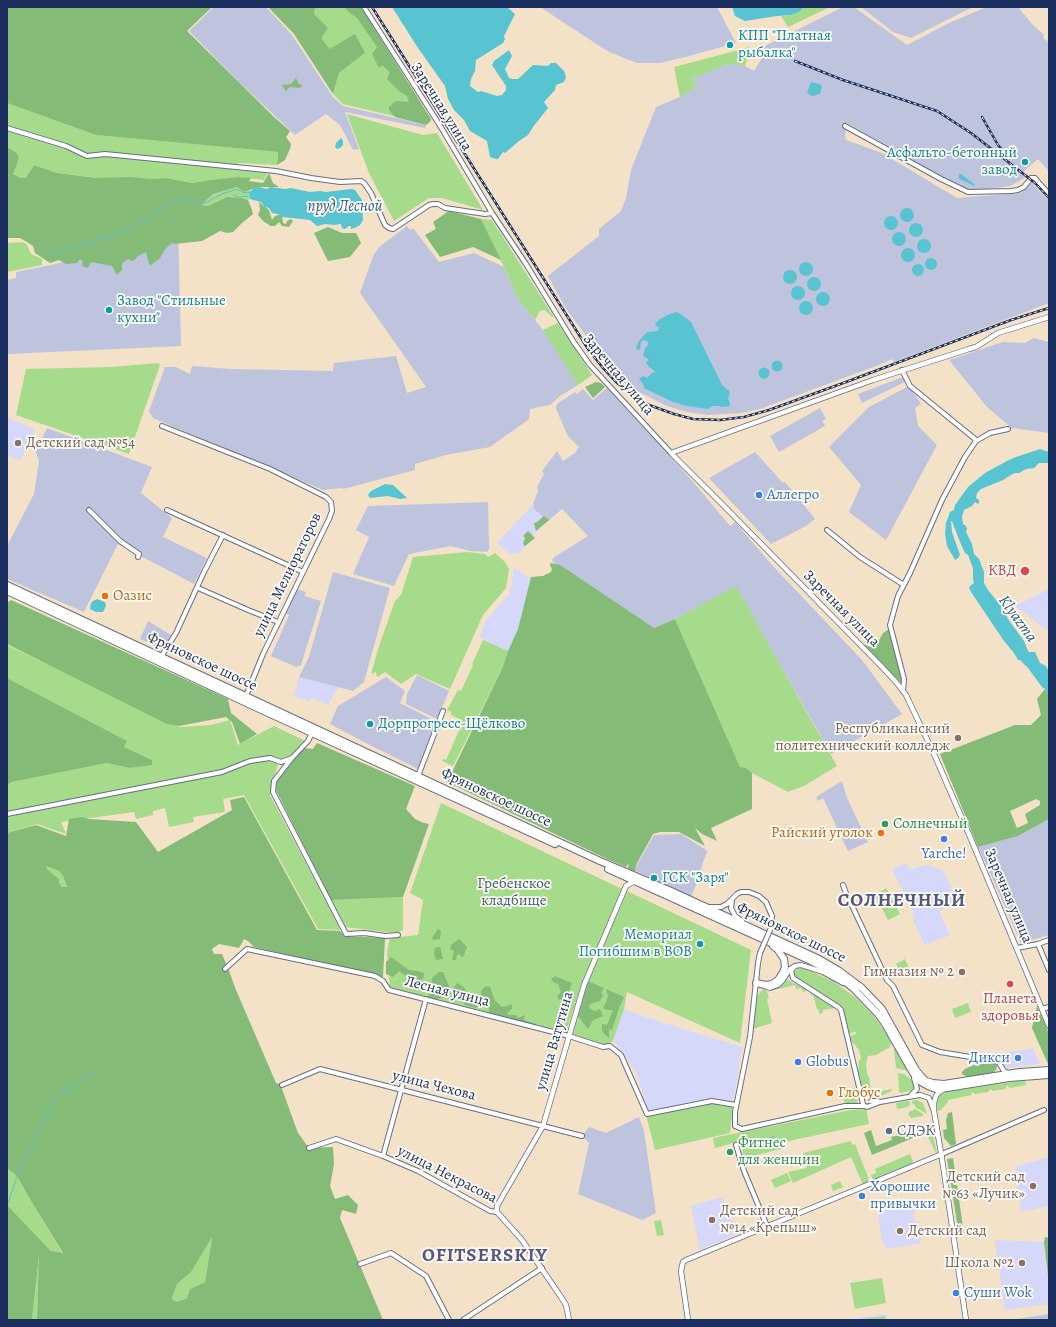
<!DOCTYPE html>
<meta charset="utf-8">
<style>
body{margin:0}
#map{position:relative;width:1056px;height:1327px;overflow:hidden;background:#f3e2c7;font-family:Alegreya,serif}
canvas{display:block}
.frame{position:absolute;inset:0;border:8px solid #1b2f5e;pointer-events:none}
</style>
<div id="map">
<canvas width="1056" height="1327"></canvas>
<div class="frame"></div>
</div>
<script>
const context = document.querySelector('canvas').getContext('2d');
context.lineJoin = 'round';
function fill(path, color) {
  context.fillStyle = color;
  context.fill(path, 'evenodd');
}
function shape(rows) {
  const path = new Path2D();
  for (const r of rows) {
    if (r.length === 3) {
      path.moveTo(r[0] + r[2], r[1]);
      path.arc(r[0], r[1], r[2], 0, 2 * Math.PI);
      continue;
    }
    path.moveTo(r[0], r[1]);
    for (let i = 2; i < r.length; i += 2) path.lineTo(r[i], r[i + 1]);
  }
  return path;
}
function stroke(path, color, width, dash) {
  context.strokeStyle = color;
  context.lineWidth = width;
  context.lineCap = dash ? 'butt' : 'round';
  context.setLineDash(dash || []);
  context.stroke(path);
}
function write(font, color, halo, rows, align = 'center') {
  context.font = font + ' Alegreya,serif';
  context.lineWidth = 3.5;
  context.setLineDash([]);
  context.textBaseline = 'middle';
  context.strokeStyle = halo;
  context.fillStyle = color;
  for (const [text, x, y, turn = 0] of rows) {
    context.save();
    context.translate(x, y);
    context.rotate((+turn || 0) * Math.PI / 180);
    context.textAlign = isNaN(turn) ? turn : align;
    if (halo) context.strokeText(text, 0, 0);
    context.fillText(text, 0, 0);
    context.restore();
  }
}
fill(shape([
 [7,417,35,430,20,461,7,455],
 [533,504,534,509,548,521,532,537,533,539,517,555,514,552,511,555,497,543],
 [514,567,527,577,531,577,518,629,508,651,483,640,484,639,480,637,485,622,510,593],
 [1049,589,1049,630,1048,631,1015,606],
 [299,677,338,687,328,705,310,698,309,701,294,696],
 [906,863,910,869,928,865,944,871,957,901,956,903,939,911,950,935,925,945,912,918,915,916,892,869],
 [624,1009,648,1018,742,1047,733,1103,649,1114,637,1074,621,1051,613,1041],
 [1033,1048,1040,1064,1005,1068,998,1054],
 [1049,1157,1049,1206,1021,1212,1015,1167],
 [722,1197,737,1234,700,1250,691,1206],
 [913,1200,915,1221,919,1221,921,1243,887,1249,882,1241,878,1214],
 [995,1240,1044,1242,1049,1284,1049,1304,1005,1310],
 [887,1314,888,1320,844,1320]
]), '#d6d8f9');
fill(shape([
 [214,7,266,7,292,35,333,97,343,106,426,125,425,128,345,112,359,149,353,150,340,125,326,114,295,135,239,82,189,31],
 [540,7,717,7,736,43,689,56,660,63,637,63,609,52,601,47],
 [843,7,854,7,907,45,951,22,987,7,1018,7,1032,24,1044,35,1043,38,1049,42,1049,171,1038,159,1021,174,1025,177,1023,179,1010,186,969,191,944,179,912,160,912,155,903,150,901,153,847,123,844,127,847,129,845,135,846,140,882,153,957,198,1021,193,1031,182,1049,201,1049,303,894,362,892,359,884,363,760,409,741,413,708,415,687,412,667,406,635,390,619,379,610,369,565,307,548,276,599,236,599,229,621,211,626,198,631,170,656,107,680,97,698,86,692,79,729,64,745,66,754,71,766,51,763,47],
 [861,7,973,7,911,38,893,32],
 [407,226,410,230,413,228,439,262,474,253,504,267,517,298,547,335,578,385,560,396,550,405,530,409,529,419,490,447,446,455,415,464,415,470,343,489,341,488,323,490,153,418,149,411,165,367,176,367,190,374,192,366,230,369,333,371,334,363,396,356,407,393,426,387,360,293,374,254,379,247],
 [178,228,181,346,7,354,7,280,16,278,16,272,56,264],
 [1034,338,1049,342,1049,433,1012,428,987,407,949,360,1003,342,1025,343],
 [903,377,905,382,862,403,858,394],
 [909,386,921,404,915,408,918,426,937,445,886,540,849,512,861,485,829,447,869,407],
 [607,388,689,477,730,526,735,522,772,565,862,660,902,714,831,754,736,587,675,619,654,628,552,561,553,558,588,536,562,509,548,521,534,509,533,504,538,491,537,487,544,474,542,471,557,451,563,461,575,453,579,447,568,436,556,409,557,404,575,392,577,394,583,389,593,400],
 [820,408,826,419,822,421,825,426,779,452,770,436],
 [47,428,152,467,141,493,172,518,163,537,207,558,194,584,118,544,84,612,7,579,7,546,34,494,39,461,36,452],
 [755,452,783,483,785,482,815,519,806,526,771,544,709,478],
 [488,502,489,546,490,547,487,552,470,551,451,546,409,554,394,586,353,574,369,537,356,530,368,506],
 [333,572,390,588,364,682,353,691,299,677,309,657],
 [297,589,306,592,304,596,321,601,301,665,296,667,271,656,289,615,284,612],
 [148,621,171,635,164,650,140,639],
 [417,675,449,691,437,719,406,704,407,694],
 [386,677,405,691,400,703,437,722,418,769,364,742,330,724,338,706],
 [842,781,847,798,868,842,848,851,823,798,818,801,816,797],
 [1049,819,1049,935,1021,943,987,866,978,847,1018,836],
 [681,834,706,850,707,852,702,865,700,875,691,897,634,870,654,835],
 [639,1117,644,1131,656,1213,642,1220,578,1194,589,1143,582,1136,589,1127,606,1133],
 [1049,1314,1049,1320,1010,1320]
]), '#bec3de');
fill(shape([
 [315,7,357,7,432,120,423,123,343,104,333,94,339,73,365,53,330,49,320,37,314,14],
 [804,7,830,7,788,27,781,16,791,15,799,12],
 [750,47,745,66,729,64,692,79,698,86,680,97,674,67],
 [7,103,96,135,278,152,277,165,238,163,237,168,268,172,264,180,237,177,210,180,193,183,166,178,151,179,131,178,96,178,57,173,34,165,26,179,21,178,12,174,19,158,17,153,7,147],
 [347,114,423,135,437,133,483,210,442,198,429,198,394,221,369,173],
 [237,187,244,192,249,191,250,199,248,200,242,198,227,197,208,206,200,205,213,194],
 [481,219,492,220,554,317,552,317,545,310,540,311,535,320,517,298,504,267],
 [23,242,27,245,31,254,42,259,42,265,7,272,7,243],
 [558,323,592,375,578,385,543,330],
 [158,363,160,365,129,454,16,415,26,369,111,367],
 [467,552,485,554,488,557,495,553,505,562,509,569,506,588,483,615,450,689,416,674,401,684,385,672,377,677,376,672,371,674,379,646,395,601,401,595,413,557],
 [736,586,837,766,804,786,788,792,752,773,746,768,740,767,675,619],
 [483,640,508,651,502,669,453,766,442,761,443,759,446,760,461,726,464,724,459,722,461,720,451,715,451,712,447,710,458,690,461,691,473,665,472,664],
 [7,645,180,727,211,725,230,720,238,745,274,726,305,741,291,758,276,762,278,764,270,795,340,928,339,930,318,929,244,795,223,799,225,812,193,817,194,822,169,827,165,808,153,811,153,815,136,819,134,812,61,822,66,834,37,824,7,833,7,785,12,782,107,763,129,768,152,764,152,760,124,747,126,741,7,678],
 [441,803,622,889,583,980,566,1032,390,987,387,952,390,938,418,935,423,900,410,893],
 [46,866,59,871,63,876,67,887,62,887,59,883,59,879,47,869],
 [886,888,900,914,888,920,875,895],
 [627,891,751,950,740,1043,627,992,624,1009,613,1041,606,1045,572,1034,591,975],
 [403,897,403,930,396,933,344,927,333,907,331,900],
 [905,959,910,970,901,975,896,964],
 [800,968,807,969,834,982,855,997,873,1015,890,1039,891,1043,890,1047,876,1055,868,1056,866,1064,867,1073,869,1077,871,1090,876,1092,893,1089,890,1092,881,1096,874,1096,866,1093,862,1088,858,1071,859,1060,861,1059,859,1050,849,1038,851,1036,856,1034,856,1032,849,1033,844,1011,839,1005,797,979,794,973,795,971],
 [788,980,805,989,806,991,803,992,801,988,796,989,795,985,774,990,774,989,785,981],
 [764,989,767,991,768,995,769,998,767,999,772,1023,753,1029,754,1009,757,997,760,992],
 [813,993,838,1008,838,1009,836,1010,835,1008,823,1010,823,1013,821,1013,820,1015,818,1009,817,1009,813,995,810,995],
 [968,1003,971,1012,955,1018,952,1009],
 [895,1045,908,1071,896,1068,894,1048],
 [898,1073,904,1074,912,1080,916,1087,915,1090,901,1093,899,1092],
 [1025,1080,1026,1085,1010,1088,1007,1085,1005,1089,993,1091,990,1089,988,1092,975,1094,972,1092,971,1095,948,1100,948,1102,941,1110,937,1111,936,1103,938,1096,945,1092],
 [855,1094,858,1103,845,1104,843,1097],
 [713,1100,733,1103,730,1133,655,1150,646,1115],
 [917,1100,923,1103,927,1114,915,1107,915,1105,912,1103,912,1101],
 [909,1101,910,1104,908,1107,897,1109,896,1103],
 [866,1109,869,1124,784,1142,785,1148,744,1158,741,1141,715,1148,713,1138,851,1110],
 [915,1109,923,1114,923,1116,911,1118,908,1114,910,1111,912,1111],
 [930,1123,937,1153,936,1153,927,1135,923,1132,912,1130,911,1127],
 [851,1141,852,1145,855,1144,870,1182,863,1185,851,1157,793,1183,788,1172,807,1168,803,1153],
 [910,1154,914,1164,873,1181,871,1175,876,1173,875,1169],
 [7,1168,17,1176,28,1196,63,1254,51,1251,7,1205],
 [787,1173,791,1181,775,1188,771,1180],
 [840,1181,843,1187,833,1191,831,1185],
 [661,1220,664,1235,657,1236,654,1221],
 [212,1236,205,1282,190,1289,187,1298,177,1302,172,1299,177,1284,191,1272],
 [40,1248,37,1320,32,1320],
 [882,1278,886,1303,855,1309,850,1283],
 [885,1316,886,1320,853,1320]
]), '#a6db8b');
fill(shape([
 [7,7,212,7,187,31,274,117,290,131,286,137,291,144,290,149,285,160,277,165,278,152,96,135,7,103],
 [268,7,315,7,314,14,328,28,321,38,330,49,355,34,365,53,339,73,333,94,294,34],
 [344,7,361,7,431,119,430,122,426,125,395,117,389,110,389,107,396,101,409,102,407,96,399,91,387,79,390,72,382,65,379,68,372,54,377,47,357,18,349,12],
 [296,78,298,83,303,86,299,88,290,87,286,91,282,85,291,84],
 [7,147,17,153,19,158,13,174,21,178,26,178,34,165,57,173,96,178,131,177,151,179,166,178,193,183,210,180,237,177,251,178,249,181,263,183,269,173,273,183,279,187,259,187,244,192,237,187,213,194,201,205,208,206,227,197,242,198,248,200,251,207,253,214,241,224,233,232,227,233,220,231,202,241,175,244,172,243,165,249,160,258,151,265,149,264,146,252,138,256,133,261,128,259,122,263,122,270,117,275,112,266,91,262,88,268,84,267,82,265,83,261,80,259,77,263,66,264,59,260,50,263,35,253,33,246,27,242,20,238,7,238],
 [259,202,269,210,272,220,275,216,282,214,283,223,286,224,287,221,291,219,293,221,289,227,282,226,279,222,275,226,270,226,268,224,264,222,258,215,260,210],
 [449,211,481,219,501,260,473,247,440,257,425,235,436,229,433,222],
 [328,227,342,233,356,233,361,243,350,257,328,261,314,233],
 [596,382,601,383,605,387,593,398,585,387],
 [544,516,549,520,536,531,534,523,537,522],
 [528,531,535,538,525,546,523,544,525,538,523,536],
 [551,563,560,565,654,628,675,619,740,767,746,768,752,773,752,809,711,828,717,841,702,834,695,828,705,846,679,832,660,832,653,834,636,865,635,872,628,868,629,863,626,867,607,859,447,782,502,669,508,651,518,629,531,577,543,576,551,572,552,569,550,565],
 [11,600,228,699,231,713,257,734,240,744,232,722,226,717,179,726,167,724,7,644,7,603],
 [889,629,903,679,902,682,901,683,863,644,871,647,872,644,878,642,883,633],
 [7,678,127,741,124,747,152,760,152,765,129,768,107,763,12,782,7,785],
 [1045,689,1049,696,1049,819,1018,836,978,847,940,754,1015,725,1031,725,1041,715,1037,699],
 [1036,799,1040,801,1040,805,1025,814,1028,823,1017,828,1010,811],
 [317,743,415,786,406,809,415,819,424,823,429,824,403,897,331,900,276,790,277,781,303,748,313,749],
 [244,797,317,930,340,931,345,936,385,938,383,977,254,947,248,941,244,939,239,948,219,944,212,949,214,954,222,954,228,968,236,990,276,1083,282,1085,282,1089,298,1133,309,1148,333,1147,334,1164,330,1186,335,1199,348,1195,358,1205,356,1214,342,1210,340,1218,383,1320,37,1320,39,1256,32,1320,7,1320,7,1205,51,1251,63,1253,28,1196,17,1176,7,1168,7,833,36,825,66,836,69,819,82,817,89,819,136,822,158,852,232,810,230,800],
 [46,866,59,871,63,876,67,887,62,887,59,883,59,879,47,869],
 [212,1237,205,1282,190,1289,187,1298,177,1302,172,1299,177,1284,191,1272],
 [438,929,441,931,440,939,433,940,432,938],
 [459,939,467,947,463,957,461,957,460,954,457,955,456,960,452,960,454,951,450,949,451,945],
 [440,947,443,959,436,960,434,954,435,948],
 [391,957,409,970,417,971,424,973,423,979,412,982,407,981,406,976,399,971,393,977,386,974,386,962],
 [439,972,443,972,449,986,447,995,436,1000,428,998,431,988,432,978],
 [555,976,572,983,566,999,559,1000,557,996,561,992,558,984,553,982,551,979],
 [588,981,604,988,601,993,603,995,600,1001,590,1004,589,1008,595,1011,600,1009,603,1016,593,1020,588,1029,578,1016],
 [457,983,464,987,467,994,475,997,480,1002,482,999,481,991,486,986,490,987,495,1001,502,1007,507,1006,510,1004,512,1005,512,1009,507,1013,509,1015,516,1015,518,1018,525,1015,524,1020,536,1024,537,1026,489,1014,489,1009,485,1006,478,1005,476,1008,465,1005,458,990,456,991,453,989],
 [606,989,624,997,619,1008,612,1030,609,1029,609,1038,604,1034,602,1030,602,1024,607,1025,613,1010,607,1010,603,1008,606,1002,608,996],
 [1037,1006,1049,1034,1049,1064,1048,1064,1032,1028],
 [991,1063,995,1064,997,1066,996,1070,993,1073,967,1077,962,1074,962,1072,965,1069,974,1065],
 [952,1112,956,1144,951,1146,944,1138,943,1130,947,1129,946,1120,948,1113],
 [871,1130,876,1146,892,1140,891,1137,911,1133,913,1138,872,1155,864,1133],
 [953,1158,964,1234,959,1235,947,1159],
 [1045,1237,1049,1238,1049,1284,1044,1242]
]), '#84bb77');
fill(shape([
 [392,7,507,7,515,14,504,36,505,39,503,43,476,60,475,71,471,79,470,86,478,92,481,91,497,96,502,95,506,90,506,86,492,65,494,61,509,50,512,56,505,69,509,78,513,79,518,79,533,65,548,66,551,63,556,63,564,71,566,77,564,82,556,85,555,90,544,102,548,108,533,127,528,135,519,141,505,153,503,152,498,159,496,159,490,157,487,141,470,131,464,120,454,110,448,99,445,86,418,48],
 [732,7,804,7,799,12,791,15,777,16,745,21,735,16],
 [811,82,819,84,822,86,820,94,812,96,807,93],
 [341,138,343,141,343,145,340,148,337,149,335,147,336,143],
 [959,174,961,174,975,185,975,186,959,179],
 [260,187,266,189,271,187,285,189,291,188,310,192,320,191,326,192,351,189,355,190,362,200,363,220,360,225,355,228,351,229,351,226,349,226,345,229,342,228,341,224,334,225,325,224,317,226,310,220,283,217,278,214,272,213,269,208,265,207,261,202,250,199,250,195,248,192,251,191,254,188],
 [907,215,7],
 [891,223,7],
 [916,230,7],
 [899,239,7],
 [924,246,7],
 [908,255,7],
 [931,264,6],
 [806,269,7],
 [918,270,6],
 [790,277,7],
 [814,284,7],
 [798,293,7],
 [823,299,7],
 [806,308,7],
 [677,312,682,315,691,322,722,385,729,391,730,393,728,398,730,404,730,406,722,407,719,406,713,406,708,409,687,406,673,402,644,388,644,385,639,379,643,376,647,378,652,373,656,372,648,366,646,362,649,360,643,356,645,348,648,345,648,342,644,340,641,342,640,349,638,350,637,349,636,347,639,341,647,332,658,331,659,327,655,326,656,323,660,319,670,314],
 [777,366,5.5],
 [764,373,5.5],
 [1040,449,1049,452,1049,463,1039,463,1034,468,1026,469,1019,473,1014,473,1003,480,981,489,977,493,976,498,979,500,979,503,978,504,975,502,972,506,964,510,962,517,963,524,966,526,967,529,966,532,972,544,974,554,979,559,984,572,984,583,988,590,1001,606,1001,611,1005,612,1008,619,1024,641,1028,651,1029,652,1035,652,1040,663,1046,666,1049,672,1049,696,1045,689,1042,687,1028,668,1020,660,1018,660,1014,653,1004,641,971,592,969,587,974,583,973,579,973,568,968,555,965,553,960,542,952,521,951,521,952,532,960,555,958,558,955,560,947,546,945,533,946,523,950,512,954,510,955,505,968,487,985,473,1007,461,1016,457],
 [385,484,393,485,407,498,400,499,388,496,370,498,368,495,371,491],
 [97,599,105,602,106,606,103,612,96,612,90,609,91,603,93,601]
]), '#58c4d2');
stroke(shape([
 [234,195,238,197,250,196],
 [51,254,121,233,181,197,203,204,222,194,237,189,244,193,248,192],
 [745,1144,752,1141,764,1143,769,1141,772,1137,774,1137],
 [7,1206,19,1171,56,1097,93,1073]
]), '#58c4d2', 1);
const minor = shape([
 [364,7,439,124,492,213,526,264,573,341,590,365,671,453],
 [845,126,941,179,968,192,1011,191,1018,190,1024,187,1031,178,1035,178,1039,183,1049,194],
 [7,128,66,146,87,156,105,154,276,171,311,178,340,182,361,181,364,183,371,193,385,225,389,228,393,229,429,205,433,204,438,204,445,208,485,214,492,213],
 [902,370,910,386,975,439,976,441],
 [162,426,270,469,326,497,331,502,332,511,329,519,263,654,246,696],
 [89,510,120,541,139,554,138,557],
 [167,510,303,572],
 [827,530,860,557,904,585],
 [198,588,248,610,278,622],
 [161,657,176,633,204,572,223,535],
 [903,691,904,679,890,625,898,596,910,573,942,500,965,457,976,441,990,433,1008,429],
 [312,733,308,741,292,758,274,781,273,792,346,934,364,933,386,936,398,935],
 [418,776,443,711],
 [7,814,222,772,250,761,270,758,281,762,292,758],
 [843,885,846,893,887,980,893,986,922,1045,940,1052,995,1061,999,1063,1004,1071,1008,1073],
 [732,900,731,908,735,916,742,921],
 [710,907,721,907,727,904,737,894,741,892,749,892,759,896,766,902,772,916],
 [1038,944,1049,940],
 [1017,948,1038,944,1049,970],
 [760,953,758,963,750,1037,735,1112,735,1126,742,1129,845,1106,864,1106],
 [795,966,791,971,793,978,838,1007,841,1010,863,1104],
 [225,969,247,949,375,976,383,981,389,990,569,1036,603,1047,610,1046,621,1055,647,1114,712,1101,736,1105],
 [764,986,770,988,778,985,783,980,790,969,795,966,801,965,823,972,843,983],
 [1042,1009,1049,1007],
 [282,1085,320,1069,582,1136],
 [861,1090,870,1101,878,1101],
 [911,1095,917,1089,914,1078],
 [863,1105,867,1107,880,1102,920,1095,929,1098,933,1109],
 [736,1145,744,1171,767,1226],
 [309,1148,336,1139,383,1156,418,1171,490,1211,497,1212],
 [942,1154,1044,1110],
 [383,1156,426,999],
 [360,1264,391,1253,426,1276,449,1320],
 [463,1320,542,1268]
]);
const tertiary = shape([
 [1049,317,998,333,976,347,969,349,873,380,671,453,724,506,881,666,896,682,906,695,934,754,971,839,1049,1026],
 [944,1089,939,1092,936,1096,934,1103,934,1111,942,1159,966,1320],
 [569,1320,566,1305,561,1297,522,1240,497,1212,497,1206,543,1126,584,985,626,886,633,882,637,882],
 [688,1320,681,1271,683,1262,686,1260,942,1154]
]);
const primary = shape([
 [7,585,600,861,671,891,819,959,838,970,862,988,882,1009,916,1070,921,1076,926,1081,933,1083,944,1084,1020,1072,1049,1070],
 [7,591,257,708,555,844],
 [608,869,811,961,835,974,853,988,878,1014,885,1024,913,1073,919,1081,928,1086,936,1089,947,1088,1009,1078,1049,1075],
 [756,983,766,985,772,984,778,980,783,972,785,967,784,959,778,950,773,946]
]);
stroke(minor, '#676e83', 6);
stroke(tertiary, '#676e83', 6);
stroke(primary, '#676e83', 8);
stroke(minor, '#fff', 4);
stroke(tertiary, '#fff', 4.5);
stroke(primary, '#fff', 6);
const rail = shape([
 [372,7,588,349,603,368,617,383,649,405,674,414,693,419,720,420,744,417,769,410,846,382,1011,320,1049,308],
 [795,61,843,80,937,111,971,133,1021,172,1035,183,1049,198],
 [982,117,998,145,1008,157]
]);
stroke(rail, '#1b2f5e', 2.5);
stroke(rail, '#fdfcf7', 1, [3]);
const minorBridge = shape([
 [760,953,771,928,772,916]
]);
stroke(minorBridge, '#676e83', 6, []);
stroke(minorBridge, '#fff', 4);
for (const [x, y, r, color] of [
 [730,45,4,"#0f9aa8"],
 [1025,162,4,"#0f9aa8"],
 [109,310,4,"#0f9aa8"],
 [18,443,4,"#8d6e63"],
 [759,495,4,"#3f7fe0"],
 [1025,571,5,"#e0444e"],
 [105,596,4,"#e8710a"],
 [370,724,4,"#0f9aa8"],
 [958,738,4,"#8d6e63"],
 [885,824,4,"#2e9e5b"],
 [881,833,4,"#e8710a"],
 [944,839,4,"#3f7fe0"],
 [654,878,4,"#0f9aa8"],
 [700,944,4,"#0f9aa8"],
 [962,972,4,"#8d6e63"],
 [1010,984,4,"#e0444e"],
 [1018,1058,4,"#3f7fe0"],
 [798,1062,4,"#3f7fe0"],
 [830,1093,4,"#e8710a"],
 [889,1131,4,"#5c6f8a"],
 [730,1152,4,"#2e9e5b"],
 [1033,1186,4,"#8d6e63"],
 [862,1196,4,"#3f7fe0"],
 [712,1220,4,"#8d6e63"],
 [900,1231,4,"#8d6e63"],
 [1022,1263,4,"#8d6e63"],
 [956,1293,4,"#3f7fe0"]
]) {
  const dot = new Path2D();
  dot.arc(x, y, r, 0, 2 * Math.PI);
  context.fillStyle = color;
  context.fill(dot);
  stroke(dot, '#fdfcf7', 1.5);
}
write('15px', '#0d838f', '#fdfcf7', [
 ["КПП \"Платная",738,36],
 ["рыбалка\"",738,53],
 ["Асфальто-бетонный",1017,153,"right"],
 ["завод",1017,170,"right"],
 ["Завод \"Стильные",117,301],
 ["кухни\"",117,318],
 ["Дорпрогресс-Щёлково",378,724],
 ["ГСК \"Заря\"",662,878],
 ["Мемориал",692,935,"right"],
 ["Погибшим в ВОВ",692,952,"right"]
], 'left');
write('15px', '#1b2f5e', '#fdfcf7', [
 ["Заречная улица",441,107,58],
 ["Заречная улица",618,375,50],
 ["улица Мелиораторов",288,575,-64],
 ["Заречная улица",841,609,45],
 ["Фряновское шоссе",202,662,25],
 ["Фряновское шоссе",496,798,25],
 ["Заречная улица",1008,896,67],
 ["Фряновское шоссе",791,933,26],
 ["Лесная улица",447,992,14],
 ["улица Ватутина",555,1041,-74],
 ["улица Чехова",434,1086,14],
 ["улица Некрасова",447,1175,27]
]);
write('15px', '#785e54', '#fdfcf7', [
 ["Детский сад №54",26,443,"left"],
 ["Республиканский",950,729],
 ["политехнический колледж",950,746],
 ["Гимназия № 2",954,972],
 ["Детский сад",1025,1177],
 ["№63 «Лучик»",1025,1194],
 ["Детский сад",720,1211,"left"],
 ["№14 «Крепыш»",720,1228,"left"],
 ["Детский сад",908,1231,"left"],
 ["Школа №2",1014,1263]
], 'right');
write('15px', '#366cbe', '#fdfcf7', [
 ["Аллегро",767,495],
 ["Yarche!",944,854,"center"],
 ["Дикси",1010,1058,"right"],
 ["Globus",806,1062],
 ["Хорошие",870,1187],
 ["привычки",870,1204],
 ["Суши Wok",964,1293]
], 'left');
write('15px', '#be3a42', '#fdfcf7', [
 ["КВД",1016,571],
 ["Планета",1010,999,"center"],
 ["здоровья",1010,1016,"center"]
], 'right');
write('15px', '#c56008', '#fdfcf7', [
 ["Оазис",113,596],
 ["Райский уголок",873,833,"right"],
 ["Глобус",838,1093]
], 'left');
write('15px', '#27864d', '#fdfcf7', [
 ["Солнечный",893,824],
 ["Фитнес",738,1143],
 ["для женщин",738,1160]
], 'left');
write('15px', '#3e5a69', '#fdfcf7', [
 ["Гребенское",514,884],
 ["кладбище",514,901]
]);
write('15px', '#4e5e75', '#fdfcf7', [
 ["СДЭК",897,1131]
], 'left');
write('italic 16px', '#2d5c81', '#fdfcf7', [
 ["пруд Лесной",345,207],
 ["Klyazma",1017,619,54]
]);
context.letterSpacing = '1px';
write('bold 19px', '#555783', '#fdfcf7', [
 ["СОЛНЕЧНЫЙ",902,901],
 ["OFITSERSKIY",485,1256]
]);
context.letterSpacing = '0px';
</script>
